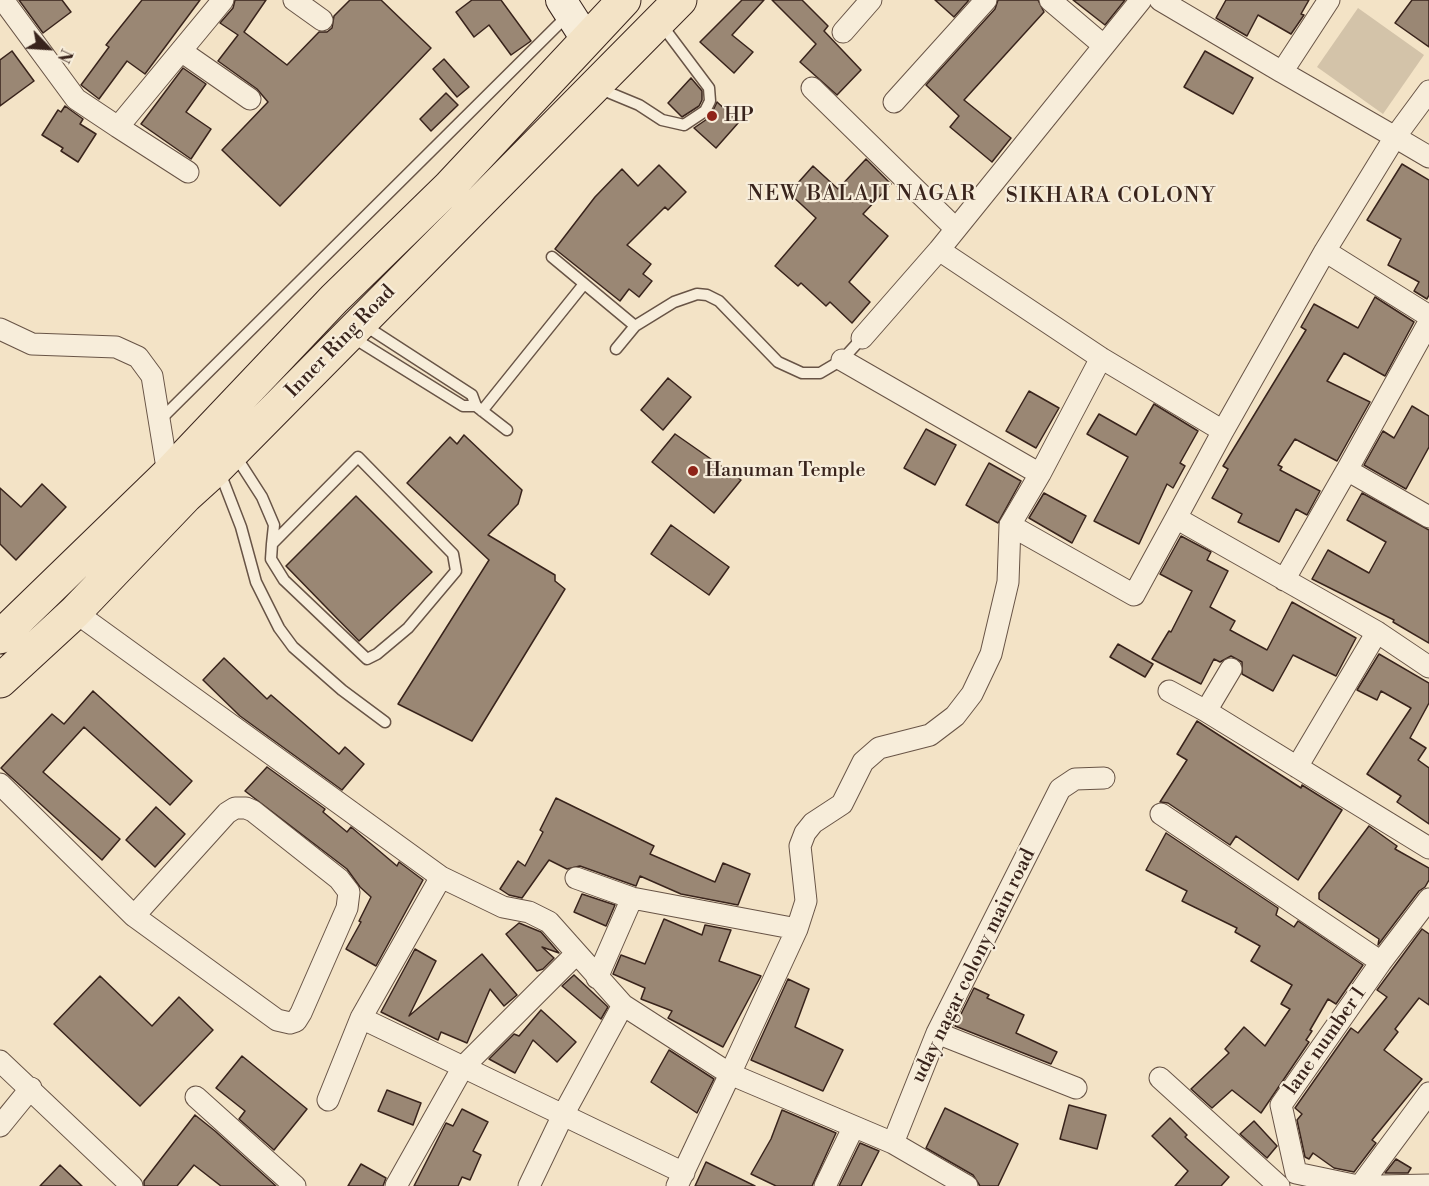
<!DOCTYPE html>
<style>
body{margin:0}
#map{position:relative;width:1429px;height:1186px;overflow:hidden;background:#f3e3c6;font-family:"Libre Bodoni",serif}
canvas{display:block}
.north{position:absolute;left:18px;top:18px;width:60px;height:60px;-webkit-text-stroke:4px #f7edda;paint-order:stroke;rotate:115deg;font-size:16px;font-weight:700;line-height:24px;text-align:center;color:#39241c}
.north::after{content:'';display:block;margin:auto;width:21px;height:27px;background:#39241c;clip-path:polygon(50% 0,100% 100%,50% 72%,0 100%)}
</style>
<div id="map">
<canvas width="1429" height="1186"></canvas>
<div class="north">N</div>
</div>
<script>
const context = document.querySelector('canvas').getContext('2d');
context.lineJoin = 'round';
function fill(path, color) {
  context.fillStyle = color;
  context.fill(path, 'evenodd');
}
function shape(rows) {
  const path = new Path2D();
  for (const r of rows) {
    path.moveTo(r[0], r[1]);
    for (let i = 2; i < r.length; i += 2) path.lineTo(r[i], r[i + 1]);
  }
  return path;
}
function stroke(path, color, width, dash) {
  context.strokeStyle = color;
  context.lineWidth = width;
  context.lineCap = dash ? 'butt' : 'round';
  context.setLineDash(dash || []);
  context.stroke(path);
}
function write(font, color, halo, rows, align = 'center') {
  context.font = font + ' "Libre Bodoni",serif';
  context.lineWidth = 4.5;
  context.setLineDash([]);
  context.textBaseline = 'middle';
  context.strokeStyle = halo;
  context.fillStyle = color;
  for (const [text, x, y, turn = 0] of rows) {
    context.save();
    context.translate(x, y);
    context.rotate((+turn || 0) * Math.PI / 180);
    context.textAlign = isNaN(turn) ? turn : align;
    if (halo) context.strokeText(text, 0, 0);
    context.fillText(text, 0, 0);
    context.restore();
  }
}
fill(shape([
 [1358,8,1424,55,1383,114,1317,67]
]), '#d3c3a9');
const building = shape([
 [19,0,62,0,71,12,43,33,19,0],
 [142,0,200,0,145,74,127,61,99,99,81,85,109,47,106,45,142,0],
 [235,0,266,0,244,32,287,65,319,32,327,32,332,28,334,16,350,0,381,0,431,48,280,206,222,150,268,102,257,89,218,61,238,35,220,23,233,8,235,0],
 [472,0,501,0,531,41,511,55,489,25,474,37,456,12,472,0],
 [742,0,764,0,732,35,753,52,734,73,700,42,742,0],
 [772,0,802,0,828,26,824,31,861,70,837,95,800,62,816,44,772,0],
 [935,0,969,0,954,17,935,0],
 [998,0,1038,0,1044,12,964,100,1011,138,992,162,950,127,959,116,926,85,995,9,998,0],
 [1073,0,1125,0,1105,25,1073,0],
 [1226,0,1309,0,1301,14,1304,15,1291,34,1258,15,1247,36,1216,18,1226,0],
 [1412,0,1429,0,1429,47,1395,23,1412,0],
 [12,51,34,81,0,106,0,60,12,51],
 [1205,51,1253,78,1233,114,1184,87,1205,51],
 [444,59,469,87,457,97,433,69,444,59],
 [183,68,206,84,186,112,211,129,191,159,141,124,183,68],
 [691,78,702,91,702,100,699,106,682,117,668,103,691,78],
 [446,93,458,105,431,131,420,119,446,93],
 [717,102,739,122,716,148,694,128,710,117,717,102],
 [65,106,83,119,80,124,96,134,78,162,61,151,63,148,42,135,58,110,61,112,65,106],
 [866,159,891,184,863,214,888,236,849,282,870,302,852,323,830,302,826,306,801,283,798,286,775,266,816,218,789,193,813,166,838,189,866,159],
 [1402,164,1429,180,1429,295,1427,299,1414,291,1419,282,1388,265,1401,239,1367,220,1402,164],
 [659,165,686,192,668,210,665,207,627,245,651,264,643,274,652,281,639,297,629,289,620,301,555,249,595,197,622,169,638,186,659,165],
 [1375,297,1414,322,1385,376,1344,353,1327,381,1370,402,1337,461,1295,439,1278,465,1282,467,1280,470,1320,491,1307,515,1296,509,1279,542,1238,522,1242,514,1212,498,1228,469,1223,466,1306,330,1301,327,1314,304,1358,328,1375,297],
 [668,378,691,397,663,430,641,410,668,378],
 [1029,391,1059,408,1036,448,1006,431,1029,391],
 [1154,404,1198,431,1180,463,1185,466,1173,488,1167,484,1139,544,1094,521,1128,457,1087,434,1099,414,1136,435,1154,404],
 [1412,406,1429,416,1429,447,1406,489,1364,465,1383,431,1394,438,1412,406],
 [926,429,956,445,935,485,904,468,926,429],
 [675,434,741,480,714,513,652,462,675,434],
 [464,435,522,490,518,504,488,535,555,575,555,581,565,589,472,741,398,704,489,560,407,483,450,437,457,444,464,435],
 [989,463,1021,481,998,523,966,505,989,463],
 [42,484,66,507,16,560,0,544,0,488,21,507,42,484],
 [1044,493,1086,516,1072,543,1029,518,1044,493],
 [1362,493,1429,530,1429,643,1393,622,1394,620,1312,579,1328,550,1369,573,1386,542,1347,520,1362,493],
 [356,496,432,572,359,641,286,566,356,496],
 [671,525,729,567,709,595,651,554,671,525],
 [1181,536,1211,552,1207,560,1228,571,1210,607,1235,621,1230,630,1267,650,1292,602,1356,638,1336,676,1293,655,1273,691,1242,674,1242,662,1231,656,1220,662,1214,659,1201,684,1152,659,1169,631,1171,632,1192,591,1160,574,1181,536],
 [1118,644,1153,664,1145,677,1110,657,1118,644],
 [1379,654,1429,683,1429,703,1410,738,1426,748,1418,760,1429,768,1429,824,1397,802,1401,796,1367,774,1411,708,1381,691,1377,700,1357,690,1379,654],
 [224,658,267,699,271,695,339,754,345,747,364,764,342,790,240,716,203,680,224,658],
 [93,691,192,781,170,805,84,727,43,772,120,839,102,860,1,768,52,714,64,724,93,691],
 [1197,721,1301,788,1302,785,1342,810,1298,880,1236,836,1230,845,1168,803,1160,802,1187,760,1177,754,1197,721],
 [267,767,325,809,323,812,347,832,351,827,397,866,399,862,423,880,376,966,346,949,361,922,359,921,371,897,360,887,347,869,245,791,267,767],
 [556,798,654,846,650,854,715,882,723,863,750,874,738,905,681,894,640,876,636,886,580,866,567,869,549,860,522,898,509,895,500,889,518,861,525,866,543,832,540,830,556,798],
 [156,807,185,834,155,867,126,840,156,807],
 [1369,826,1397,846,1395,849,1429,868,1429,880,1425,887,1419,891,1378,945,1379,939,1319,899,1319,893,1369,826],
 [1166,833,1278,908,1276,915,1294,927,1298,921,1363,965,1336,1004,1328,999,1310,1030,1312,1031,1306,1040,1309,1042,1261,1113,1232,1090,1212,1108,1191,1089,1229,1053,1225,1049,1244,1027,1265,1046,1290,1009,1281,1004,1292,985,1251,961,1260,946,1235,932,1237,928,1182,901,1187,891,1146,870,1166,833],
 [582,894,615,905,606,926,574,912,582,894],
 [664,919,702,935,705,925,731,930,719,961,761,976,723,1047,668,1018,672,1011,641,999,645,988,613,974,621,955,645,964,664,919],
 [519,923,541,932,559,953,542,947,554,958,543,969,537,971,506,934,519,923],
 [1422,929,1429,934,1429,1005,1419,998,1395,1029,1398,1032,1384,1050,1422,1079,1372,1140,1376,1143,1354,1172,1334,1168,1313,1153,1309,1159,1305,1157,1297,1120,1302,1114,1295,1108,1351,1028,1358,1033,1387,997,1377,990,1422,929],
 [415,949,436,961,409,1016,482,954,517,995,504,1006,490,989,467,1043,441,1032,438,1040,381,1012,415,949],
 [574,975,608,1007,601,1019,562,986,574,975],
 [100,976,152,1026,179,997,213,1030,140,1106,54,1024,100,976],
 [788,979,809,989,795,1027,843,1050,823,1091,751,1060,788,979],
 [974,988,989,995,987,998,1024,1015,1016,1033,1057,1052,1051,1064,955,1026,974,988],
 [541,1010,576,1042,557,1062,533,1040,515,1073,489,1059,514,1034,519,1036,541,1010],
 [669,1050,714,1079,697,1113,651,1082,669,1050],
 [242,1056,307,1109,274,1150,239,1119,245,1111,216,1088,242,1056],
 [387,1090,421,1103,413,1125,378,1111,387,1090],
 [1069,1105,1106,1115,1097,1149,1060,1139,1069,1105],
 [945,1108,1018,1144,998,1186,980,1186,973,1175,926,1148,945,1108],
 [462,1109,488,1122,473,1151,481,1155,470,1180,462,1177,458,1186,414,1186,446,1123,453,1126,462,1109],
 [782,1110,836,1133,812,1186,776,1186,751,1174,771,1139,782,1110],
 [195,1115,215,1131,276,1186,221,1186,194,1165,177,1186,144,1186,144,1181,195,1115],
 [1170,1118,1187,1135,1185,1137,1229,1177,1221,1186,1175,1186,1188,1171,1152,1136,1170,1118],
 [1254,1121,1277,1146,1267,1158,1240,1134,1254,1121],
 [860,1143,879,1151,861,1186,839,1186,860,1143],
 [1396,1159,1411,1168,1408,1173,1385,1173,1396,1159],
 [706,1162,755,1186,695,1186,706,1162],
 [361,1164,386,1178,383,1186,348,1186,361,1164],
 [60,1165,82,1186,40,1186,60,1165]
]);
fill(building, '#9a8774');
stroke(building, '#39241c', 1.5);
const lane = shape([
 [598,88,639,105,662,120,684,125,705,111,710,101,709,88,661,24],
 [552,257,635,326],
 [364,325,472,395,476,406,507,430],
 [352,337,463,406,476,406],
 [616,349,635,326,674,302,697,294,707,295,719,301,778,362,802,373,820,373,842,360,862,338],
 [482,411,584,284],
 [159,421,567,16],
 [235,455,262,497,274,525,272,544,271,559,284,580,367,659,377,654,408,628,456,571,453,554,358,457,272,544],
 [219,470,241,527,256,582,279,628,293,647,342,690,385,722]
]);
const street = shape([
 [3,0,76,99,118,127,223,0],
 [294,0,322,20],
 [1050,0,1103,45],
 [1141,0,939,250,1101,358,1223,431,1325,251],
 [1160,0,1282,72],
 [1329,0,1282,72,1395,137,1429,91],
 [843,32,871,0],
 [181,51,250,99],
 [812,88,956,229],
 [894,102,986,0],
 [118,127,188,172],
 [1429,157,1395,137,1325,251,1429,316],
 [1429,322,1347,470,1429,517],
 [0,329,32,344,116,347,138,357,152,376,168,474,172,480],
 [862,338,939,250],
 [842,360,1040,474,1101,358],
 [1223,431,1176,518,1377,632,1429,667],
 [1040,474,1010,525,1134,595,1176,518],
 [1284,580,1347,470],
 [75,612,441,877],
 [1231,669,1206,711,1429,848],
 [1169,691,1206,711],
 [1297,767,1377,632],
 [0,784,134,916,227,813,235,808,246,808,253,811,339,879,349,892,347,908,301,1013,296,1021,290,1023,277,1020,134,916],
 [1161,814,1381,962],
 [576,878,632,898,797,929],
 [597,978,632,898],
 [937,1033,1076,1088],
 [0,1061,132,1186],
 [1160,1078,1279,1186],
 [196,1097,295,1186],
 [328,1100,361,1018],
 [0,1126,31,1088],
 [684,1173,361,1018,441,877,503,907,529,912,549,922,623,1005,730,1074,797,929,806,901,800,846,805,833,813,823,842,804,863,762,879,748,930,735,955,716,972,694,991,654,1008,582,1010,525],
 [396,1186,463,1067,576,954],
 [529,1186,563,1115,623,1005],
 [677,1186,730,1074,893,1143],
 [825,1186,853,1128],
 [967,1186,893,1143,937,1033,1060,789,1075,779,1104,778],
 [1358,1186,1296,1173,1281,1105,1381,962,1429,899],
 [1360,1186,1429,1093],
 [1379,1186,1429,1185]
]);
const secondary = shape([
 [561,0,586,39]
]);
const highway = shape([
 [0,637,168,474,334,299,450,186,624,0],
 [0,681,75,612,186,496,218,467,680,0]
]);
stroke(lane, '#685446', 13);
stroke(street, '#685446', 23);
stroke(secondary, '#39241c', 32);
stroke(highway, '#39241c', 35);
stroke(lane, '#f7edda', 10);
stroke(street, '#f7edda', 21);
stroke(secondary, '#f7edda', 30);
stroke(highway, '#f3e3c6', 33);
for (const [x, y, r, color] of [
 [712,116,6,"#8f2418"],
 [693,471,6,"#8f2418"]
]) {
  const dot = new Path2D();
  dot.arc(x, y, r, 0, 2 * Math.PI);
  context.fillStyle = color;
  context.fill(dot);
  stroke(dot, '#f7edda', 2);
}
write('20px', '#39241c', '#f7edda', [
 ["HP",724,116],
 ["Hanuman Temple",705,471]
], 'left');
write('20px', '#39241c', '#f7edda', [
 ["Inner Ring Road",341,342,-46],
 ["uday nagar colony main road",974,966,-64],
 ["lane number 1",1326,1041,-55]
]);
context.letterSpacing = '1.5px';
write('21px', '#39241c', '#f7edda', [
 ["NEW BALAJI NAGAR",862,195],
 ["SIKHARA COLONY",1111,197]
]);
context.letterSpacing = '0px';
</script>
